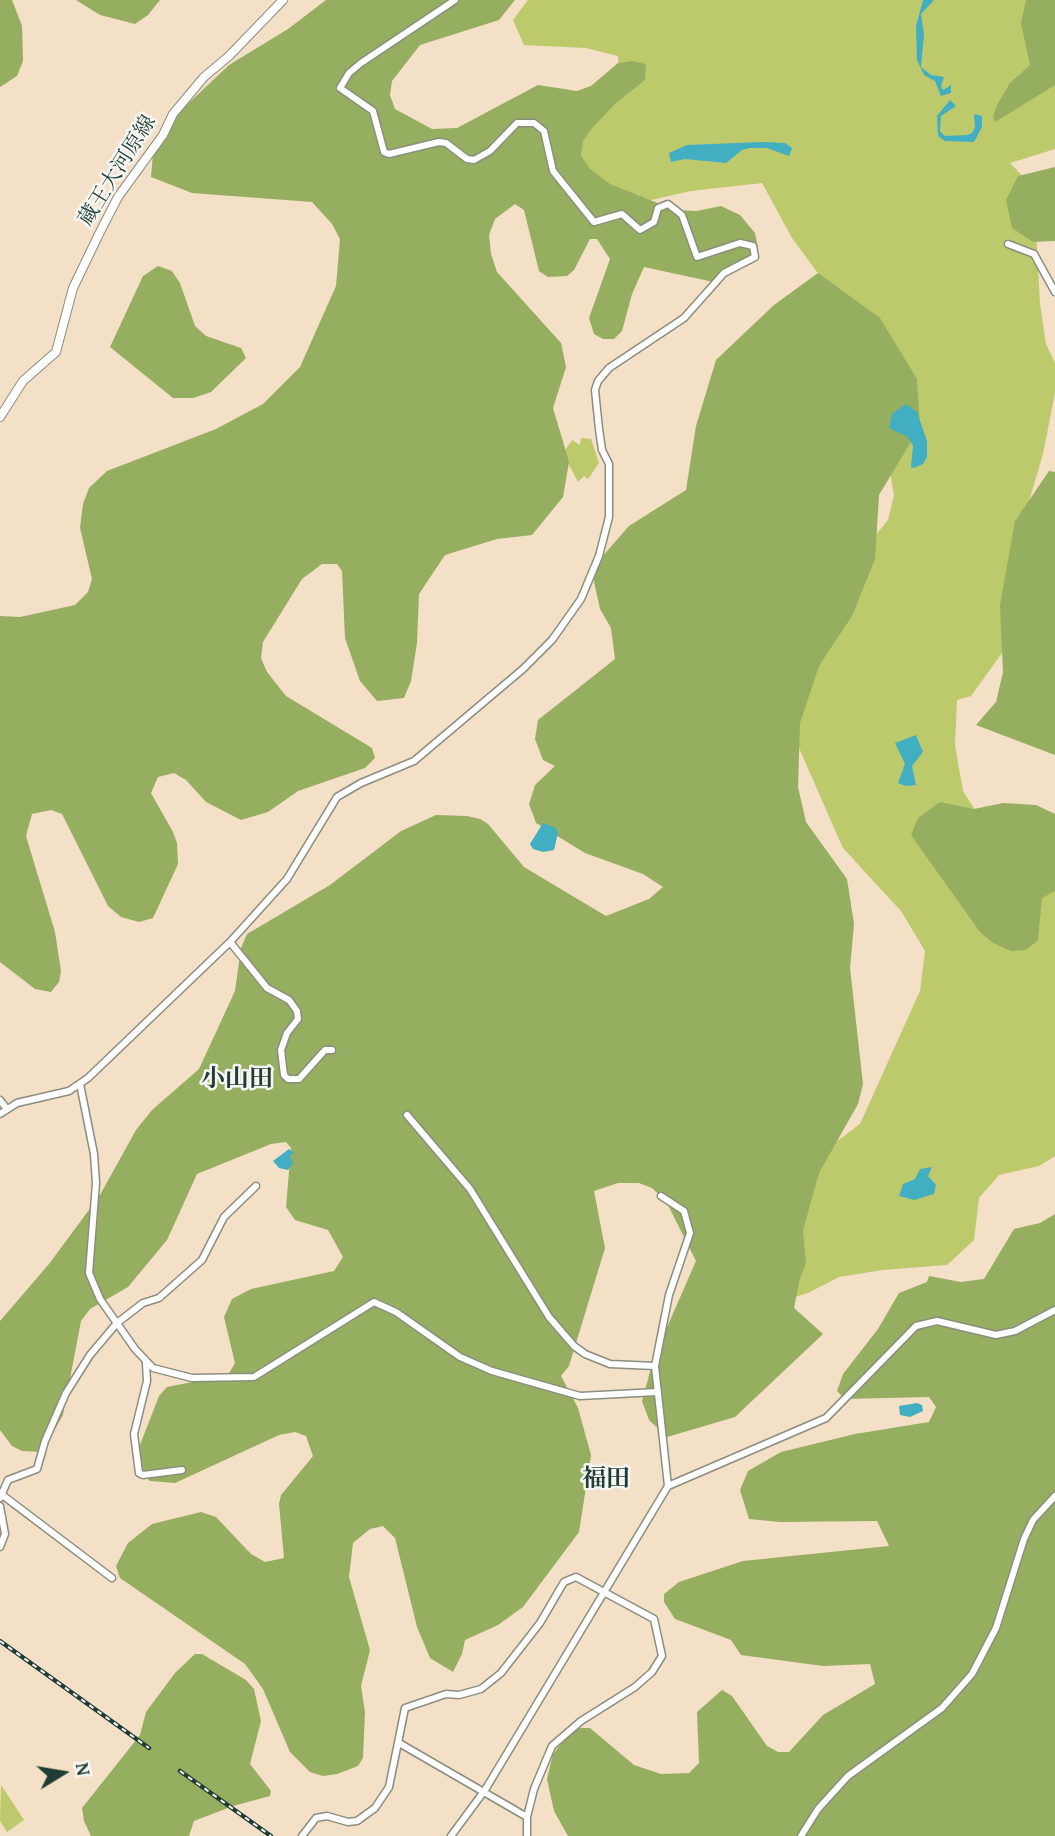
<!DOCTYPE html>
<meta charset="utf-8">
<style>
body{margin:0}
#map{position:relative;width:1055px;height:1836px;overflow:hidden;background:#f4dfc7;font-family:"Gentium Book Plus",serif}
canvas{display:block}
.north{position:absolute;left:28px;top:1738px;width:70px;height:70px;-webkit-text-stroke:5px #f6f6f2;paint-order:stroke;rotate:79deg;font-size:19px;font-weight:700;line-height:28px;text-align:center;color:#1f3d34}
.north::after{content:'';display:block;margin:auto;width:24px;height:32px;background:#1f3d34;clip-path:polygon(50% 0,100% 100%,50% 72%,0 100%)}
</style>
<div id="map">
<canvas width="1055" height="1836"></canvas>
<div class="north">N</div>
</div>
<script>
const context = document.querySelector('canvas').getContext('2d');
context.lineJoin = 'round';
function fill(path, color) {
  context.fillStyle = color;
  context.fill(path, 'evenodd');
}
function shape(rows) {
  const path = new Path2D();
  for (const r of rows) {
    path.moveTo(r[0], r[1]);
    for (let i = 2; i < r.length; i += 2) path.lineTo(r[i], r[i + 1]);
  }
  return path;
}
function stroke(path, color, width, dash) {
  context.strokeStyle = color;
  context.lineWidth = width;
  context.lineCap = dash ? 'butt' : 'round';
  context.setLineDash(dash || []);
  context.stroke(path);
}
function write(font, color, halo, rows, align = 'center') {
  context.font = font + ' "Gentium Book Plus","Noto Serif JP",serif';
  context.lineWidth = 5;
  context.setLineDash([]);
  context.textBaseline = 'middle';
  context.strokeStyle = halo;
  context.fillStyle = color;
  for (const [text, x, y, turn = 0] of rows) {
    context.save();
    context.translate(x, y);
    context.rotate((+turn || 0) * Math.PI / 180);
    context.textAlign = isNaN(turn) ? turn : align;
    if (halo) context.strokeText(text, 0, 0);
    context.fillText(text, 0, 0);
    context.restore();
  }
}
fill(shape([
 [528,0,1055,0,1055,149,1010,163,1029,183,1035,213,1040,304,1046,344,1055,363,1055,393,1043,454,1022,525,1010,642,971,696,957,700,955,745,963,791,988,830,1055,854,1055,1156,1039,1166,999,1175,979,1198,974,1240,947,1265,883,1270,839,1277,808,1293,776,1303,780,1184,860,1124,920,991,925,951,901,911,843,848,792,732,853,563,888,520,894,495,867,340,792,238,762,183,691,191,625,206,567,153,620,82,618,56,586,48,524,45,513,20],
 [581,438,591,439,599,463,588,479,584,476,578,482,563,453,572,440,580,445],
 [1,1785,24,1820,7,1832,0,1821]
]), '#bdca6c');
fill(shape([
 [0,0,12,0,14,5,22,26,23,61,17,76,0,87],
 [76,0,160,0,148,15,135,24,100,15],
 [326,0,515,0,499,20,420,45,392,81,390,95,395,109,432,129,457,128,538,85,577,91,591,86,618,63,633,61,646,64,645,80,616,103,593,127,583,141,581,156,590,169,610,184,675,210,697,211,721,206,740,215,755,233,758,248,749,259,718,283,644,267,632,294,622,331,614,339,603,339,594,334,589,318,610,259,597,239,590,239,574,270,567,276,548,277,539,271,524,210,515,204,495,219,489,235,491,254,497,272,561,343,566,367,553,408,569,462,563,497,532,535,497,539,445,555,419,594,417,643,411,681,404,698,377,701,360,681,345,638,342,571,337,564,322,564,302,579,263,642,261,658,267,672,286,696,372,748,375,758,365,768,298,791,268,812,241,820,206,802,186,780,174,773,158,777,151,793,173,832,177,843,178,864,153,918,139,922,121,917,108,906,62,814,51,810,32,814,26,836,55,932,61,971,59,982,51,992,35,989,0,962,0,616,20,617,75,605,88,592,92,579,80,528,83,504,89,488,107,471,216,429,263,404,300,367,336,286,340,239,332,224,312,202,192,193,151,177,154,142,174,117,229,65,288,29],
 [1026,0,1055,0,1055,85,995,122,993,116,997,105,1010,83,1030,65,1021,23],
 [1055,167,1055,241,1033,242,1012,228,1006,200,1018,176],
 [158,266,172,271,180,283,195,326,206,336,241,348,246,358,211,392,193,398,173,398,110,347,143,276],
 [818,273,880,318,917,379,920,427,879,495,875,559,852,616,819,666,800,723,798,787,806,822,847,879,854,924,850,968,863,1084,858,1104,819,1173,803,1230,806,1264,800,1278,794,1308,823,1334,735,1417,667,1437,649,1420,642,1401,654,1357,696,1261,666,1201,652,1188,639,1183,618,1183,594,1191,605,1248,569,1366,561,1376,578,1408,591,1455,579,1532,523,1607,498,1625,465,1640,462,1654,453,1672,430,1658,417,1627,395,1538,383,1526,370,1529,353,1543,349,1577,370,1650,361,1686,365,1712,363,1758,358,1766,337,1774,323,1776,310,1772,290,1752,263,1689,245,1664,120,1578,116,1566,128,1543,152,1524,201,1512,216,1517,251,1554,265,1562,284,1558,279,1504,281,1495,313,1456,306,1436,295,1432,279,1435,175,1483,150,1481,141,1473,138,1450,159,1396,167,1387,228,1375,235,1363,224,1317,232,1299,251,1289,334,1271,343,1257,328,1230,295,1220,286,1207,291,1148,286,1142,271,1144,197,1174,167,1240,128,1287,90,1309,81,1321,63,1415,42,1452,22,1451,12,1446,0,1430,0,1321,49,1264,100,1195,136,1130,152,1110,199,1069,235,991,241,948,247,934,330,885,401,831,436,815,467,816,480,819,488,824,524,867,606,916,649,899,663,887,643,874,585,853,536,823,529,804,535,785,555,766,543,760,535,739,538,720,615,659,611,628,600,609,593,577,601,558,629,526,686,490,696,426,716,360,774,305],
 [1049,471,1055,472,1055,755,976,725,996,702,1003,672,1000,605,1015,521],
 [940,802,974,809,1003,803,1036,805,1055,814,1055,891,1042,898,1038,940,1026,950,1011,951,993,943,980,932,911,835,918,818],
 [1055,1214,1055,1836,568,1836,554,1811,547,1779,553,1754,568,1735,580,1728,590,1728,634,1765,661,1774,689,1773,699,1763,697,1712,722,1690,732,1696,767,1746,778,1752,789,1752,823,1715,875,1684,870,1664,823,1666,741,1655,731,1640,675,1619,664,1602,664,1594,679,1582,743,1561,889,1546,877,1521,780,1522,749,1519,740,1490,748,1471,781,1452,855,1434,929,1422,936,1407,929,1397,845,1399,837,1391,843,1374,878,1329,899,1293,927,1282,929,1276,961,1282,984,1279,1014,1229,1040,1223],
 [195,1654,202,1654,246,1680,254,1689,261,1721,250,1764,271,1791,270,1796,233,1806,194,1821,189,1836,91,1836,84,1821,82,1808,140,1735,146,1712,175,1673]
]), '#96ae60');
fill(shape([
 [923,0,934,0,921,14,924,34,921,67,931,75,944,77,941,86,943,90,951,85,951,93,941,96,935,81,924,75,917,60,916,26],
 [950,100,956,106,941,116,940,131,945,136,967,135,972,133,975,127,974,114,982,116,982,127,974,142,945,141,938,136,937,116],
 [762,142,785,143,792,148,789,156,767,148,749,148,742,150,726,163,685,159,671,162,669,153,687,145],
 [906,404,917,412,927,441,927,457,923,464,914,468,911,467,913,446,908,437,889,428,892,414],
 [916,735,923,752,912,766,916,785,906,786,898,783,905,764,895,743],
 [543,823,556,828,558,833,554,850,543,852,533,849,530,844],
 [289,1149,294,1153,290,1156,293,1163,288,1170,279,1168,273,1161],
 [932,1167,928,1176,936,1185,934,1194,914,1200,899,1196,903,1184,915,1179,920,1169],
 [917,1403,922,1405,923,1411,910,1417,900,1415,899,1406]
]), '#42aec1');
const minor = shape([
 [1008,244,1034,254,1055,292],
 [230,942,267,988,289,1000,297,1011,298,1019,287,1033,281,1050,284,1075,288,1079,299,1079,325,1050,332,1050],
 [80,1084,94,1154,96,1183,89,1273,100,1299,135,1349,153,1368,192,1378,254,1377,374,1302,396,1312,460,1357,492,1371,580,1396,657,1392],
 [0,1100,7,1109],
 [0,1114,17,1103,69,1091,88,1078,230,942,287,879,337,797,361,783,414,761,523,669,552,640,581,599,599,556,609,517,609,464,602,450,599,429,595,390,598,381,609,368,684,318,724,273,755,257,753,246,740,243,697,257,682,215,668,204,658,208,654,222,640,230,622,214,594,222,553,171,544,131,534,123,517,123,490,151,474,160,467,159,446,143,439,142,389,154,384,152,373,111,340,88,349,73,361,63,455,0],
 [407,1115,470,1189,549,1317,574,1346,585,1354,610,1364,655,1366],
 [661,1196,684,1211,690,1233,669,1295,655,1366,668,1486],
 [146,1363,147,1381,134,1434,139,1473,143,1475,182,1470],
 [1,1494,112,1578],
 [0,1498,8,1480,37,1469,45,1441,66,1393,90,1355,117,1323,143,1303,159,1298,202,1260,224,1217,256,1186],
 [0,1506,5,1534,0,1547],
 [399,1743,527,1817],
 [302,1836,316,1818,327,1816,348,1822,357,1821,375,1808,389,1787,405,1708,446,1694,459,1695,481,1689,501,1673,540,1623,564,1582,576,1577,654,1619,662,1656,652,1672,635,1687,581,1721,552,1746,534,1789,527,1817,527,1836],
 [451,1836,485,1790,668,1486,826,1418,916,1326,937,1321,996,1335,1015,1331,1055,1310],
 [801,1836,818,1809,848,1776,942,1708,972,1674,996,1628,1024,1539,1033,1520,1055,1496]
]);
const major = shape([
 [0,417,23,381,56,352,73,288,99,234,118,197,163,135,173,114,204,77,229,56,283,0]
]);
stroke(minor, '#8a8e7e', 9);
stroke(major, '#8a8e7e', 10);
stroke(minor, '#fff', 6);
stroke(major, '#fff', 8);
const rail = shape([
 [0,1641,149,1748],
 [180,1771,271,1836]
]);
stroke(rail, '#1f3d34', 4.5);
stroke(rail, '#f6f6f2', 2, [5]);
write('21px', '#1f3d34', '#f6f6f2', [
 ["蔵王大河原線",118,171,-58]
]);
write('bold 24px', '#1f3d34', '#f6f6f2', [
 ["小山田",237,1080],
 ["福田",606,1480]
]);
</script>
